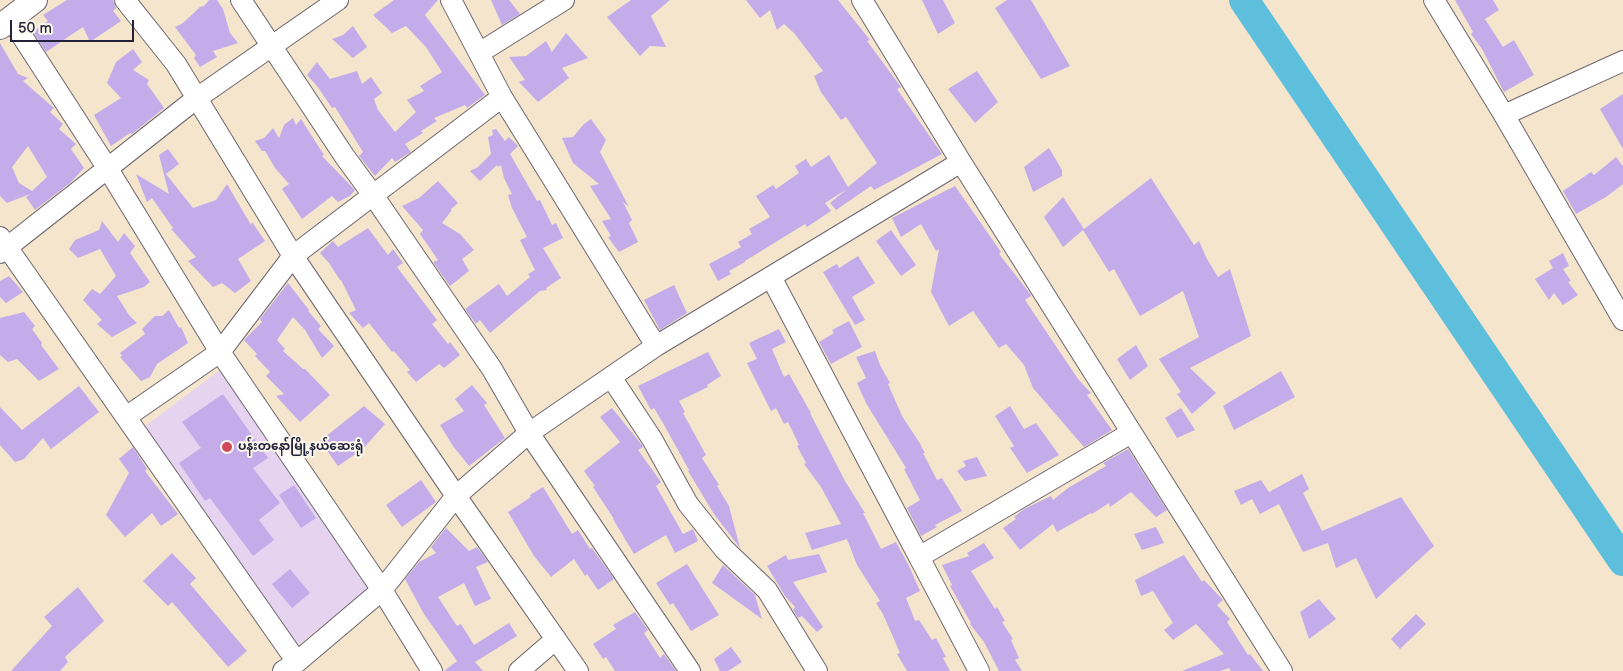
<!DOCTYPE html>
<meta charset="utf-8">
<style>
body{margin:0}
#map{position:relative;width:1623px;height:671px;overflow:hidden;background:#f5e5cc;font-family:"Balsamiq Sans",sans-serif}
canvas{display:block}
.scale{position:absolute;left:10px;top:20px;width:124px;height:22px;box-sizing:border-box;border:2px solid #22223b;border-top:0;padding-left:6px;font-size:15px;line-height:18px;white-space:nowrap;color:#22223b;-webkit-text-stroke:4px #fbf7ec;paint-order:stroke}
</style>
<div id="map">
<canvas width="1623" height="671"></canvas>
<div class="scale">50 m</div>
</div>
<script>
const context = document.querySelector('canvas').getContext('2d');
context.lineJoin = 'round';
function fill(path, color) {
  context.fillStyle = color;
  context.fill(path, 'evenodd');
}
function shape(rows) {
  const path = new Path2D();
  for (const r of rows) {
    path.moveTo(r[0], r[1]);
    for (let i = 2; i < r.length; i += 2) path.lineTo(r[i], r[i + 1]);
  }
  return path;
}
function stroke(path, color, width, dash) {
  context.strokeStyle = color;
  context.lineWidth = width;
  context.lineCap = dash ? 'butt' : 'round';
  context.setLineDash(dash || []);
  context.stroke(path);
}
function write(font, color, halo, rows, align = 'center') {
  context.font = font + ' "Balsamiq Sans","Noto Sans Myanmar",sans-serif';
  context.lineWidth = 4;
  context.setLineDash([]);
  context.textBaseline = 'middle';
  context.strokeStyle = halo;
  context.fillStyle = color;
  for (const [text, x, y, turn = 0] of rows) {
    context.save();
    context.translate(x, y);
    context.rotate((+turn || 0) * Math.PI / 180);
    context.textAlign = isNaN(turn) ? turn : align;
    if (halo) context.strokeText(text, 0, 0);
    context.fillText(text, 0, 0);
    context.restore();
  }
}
fill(shape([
 [224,367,371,587,297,646,144,427]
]), '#e6d3f0');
stroke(shape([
 [1244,0,1623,561]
]), '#5ebfdc', 30);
fill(shape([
 [67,0,113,0,116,8,113,11,121,21,90,42,83,27,46,52,33,32,48,21,43,15],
 [209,0,217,0,223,9,230,33,238,43,213,51,217,57,200,67,194,58,196,55,175,27,183,23,200,7,204,6],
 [394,0,438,0,425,15,485,95,467,108,465,105,434,118,437,121,421,131,423,133,405,144,411,152,395,162,392,158,375,176,359,156,363,152,335,107,332,108,317,86,307,75,317,62,330,79,357,71,362,84,371,77,382,93,374,99,378,110,395,132,416,112,407,100,424,91,420,86,442,72,426,47,406,26,392,33,373,15],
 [491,0,509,0,520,14,502,25],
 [631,0,670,0,651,16,666,47,650,46,640,56,607,17],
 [746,0,838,0,870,40,867,41,901,87,897,89,942,154,874,190,871,186,836,210,830,203,847,189,825,203,831,211,807,227,805,224,745,261,745,262,729,271,731,274,718,281,709,264,741,247,738,242,752,234,749,229,770,217,756,196,773,185,776,189,799,173,795,166,806,159,811,167,829,155,848,187,877,163,846,117,841,120,821,92,814,76,823,71,794,33,784,24,777,30,770,10,760,18],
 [922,0,943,0,955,23,938,34],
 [1007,0,1031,0,1070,66,1041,79,995,8],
 [1455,0,1493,0,1499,10,1485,19,1503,47,1514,40,1534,75,1504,92,1482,49,1471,34,1473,32],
 [353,26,367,47,353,58,332,39,343,35],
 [566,33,588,58,562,68,569,78,538,102,519,82,525,80,509,57,526,56,546,41,552,52],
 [0,43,18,74,28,78,23,81,54,108,50,112,63,124,59,129,76,144,71,149,84,168,70,183,35,210,26,197,30,194,7,203,0,196],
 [28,146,47,177,32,191,19,183,12,167],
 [133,49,142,62,133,70,149,80,147,84,164,108,132,134,130,133,111,146,94,115,121,98,107,83,116,62],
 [977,71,998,102,975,123,948,89],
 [1623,94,1623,149,1600,109],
 [293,118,296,125,301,119,324,155,322,156,355,190,350,196,338,202,332,196,302,219,282,189,289,184,275,168,265,151,262,151,255,141,264,138,273,128,279,138,284,125],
 [591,119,606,140,600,152,629,207,623,202,632,220,629,223,638,242,619,252,608,237,611,236,602,221,611,219,590,186,599,184,573,163,562,138,573,137,584,124],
 [496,129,505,141,509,137,518,146,510,154,537,201,540,200,552,225,556,223,563,238,543,248,561,278,546,288,547,290,540,291,490,333,480,320,476,324,465,309,499,284,507,296,530,277,528,274,535,270,520,240,527,237,512,208,508,195,512,194,504,178,501,165,498,167,497,165,480,181,470,171,478,167,491,154,488,137,493,135,492,130],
 [1049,148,1062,170,1062,176,1033,192,1024,167],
 [168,149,179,164,166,174,193,208,216,200,227,184,251,225,252,222,265,241,238,259,251,281,235,293,222,283,213,287,188,261,196,257,171,229,173,228,152,198,147,202,136,174,169,194,159,155],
 [1616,157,1623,166,1623,184,1606,197,1576,214,1563,191,1591,172,1594,175],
 [1151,178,1194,245,1199,241,1207,259,1218,277,1230,269,1251,336,1190,368,1216,393,1192,414,1177,394,1181,392,1159,359,1199,337,1183,291,1140,316,1114,269,1109,272,1083,230,1063,247,1044,217,1063,197,1084,229],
 [438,181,458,203,450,210,452,210,442,223,460,234,474,250,462,259,469,271,450,286,433,262,438,260,420,234,423,230,402,206,419,198],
 [955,186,1001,252,999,254,1031,295,1031,296,1025,300,1078,379,1091,393,1087,395,1112,430,1084,447,1033,388,1024,365,1006,344,999,348,973,311,949,326,931,292,939,249,936,251,921,224,901,237,892,218],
 [102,221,118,242,124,233,135,246,130,253,150,282,144,287,117,296,129,315,137,323,112,337,97,324,102,320,83,300,92,289,100,294,116,276,100,249,78,258,69,249,75,240,99,230],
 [368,228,388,255,393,249,403,263,397,267,437,320,432,324,448,344,450,342,460,355,444,368,439,364,416,382,407,372,410,370,394,351,392,352,369,323,363,328,349,313,356,310,341,280,340,280,329,263,320,253,333,241,338,247],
 [891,230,916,265,901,276,876,241],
 [1563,253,1569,266,1563,269,1571,281,1568,282,1578,295,1563,305,1554,293,1549,300,1535,279,1553,268,1549,261],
 [858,256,875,283,852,297,865,320,855,325,823,272,837,264,839,268],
 [9,276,23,292,6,303,0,297,0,281],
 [288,283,309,310,308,311,321,326,318,329,334,346,322,358,305,330,293,317,277,340,285,349,283,351,303,369,305,369,330,395,300,422,276,396,284,394,266,376,270,372,255,356,257,354,244,340,262,322,260,319],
 [674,285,687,313,660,330,644,300],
 [169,310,179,328,181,327,188,343,157,364,150,377,141,381,120,357,122,356,120,353,145,334,142,329,155,316,162,316],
 [24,312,35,326,32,329,42,343,41,345,59,369,39,381,17,359,8,362,0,355,0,318],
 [849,321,862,347,831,364,819,342,834,333,832,330],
 [779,329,786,342,772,349,784,377,789,374,811,413,810,413,845,481,865,513,863,513,881,549,896,542,908,564,920,591,906,598,915,621,919,620,932,640,936,638,946,657,943,658,950,671,907,671,897,654,900,653,883,614,876,603,880,601,857,565,847,539,812,550,805,533,841,524,821,487,804,464,806,463,797,446,799,445,788,422,784,424,776,408,771,411,747,363,757,359,749,343],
 [1136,345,1148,366,1130,380,1117,359],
 [875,351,880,365,890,383,888,384,902,416,919,442,925,453,923,453,937,480,942,478,962,511,935,525,937,527,921,536,907,508,920,500,904,469,906,468,866,403,857,383,866,378,856,357],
 [708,352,721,376,707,385,708,387,679,401,685,412,683,413,706,455,702,458,719,485,717,486,729,506,740,548,714,514,688,471,689,470,663,423,654,408,651,410,638,386],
 [1281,371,1295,397,1234,430,1223,406],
 [472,385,487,403,484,405,505,438,469,466,453,446,440,425,464,411,455,399],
 [79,386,99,412,51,449,43,438,24,459,15,462,0,445,0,407,22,430],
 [223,394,268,458,253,468,280,503,259,520,274,540,253,556,210,498,205,501,179,463,201,448,182,422],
 [364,406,385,424,363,449,338,466,320,441],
 [1010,406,1024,429,1036,423,1059,455,1027,473,1010,448,1014,446,995,416],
 [612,408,642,445,643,447,638,450,661,482,656,486,683,534,693,529,698,541,675,553,666,535,634,554,613,519,614,519,593,487,595,486,584,471,620,442,600,417],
 [1181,408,1195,430,1177,438,1165,418],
 [133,447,147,469,145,471,178,514,161,526,152,513,125,537,106,515,129,473,119,459],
 [1128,449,1167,510,1156,517,1131,492,1110,507,1109,503,1092,514,1091,513,1057,532,1053,524,1020,550,1003,528,1016,519,1014,517,1024,509,1051,496,1053,500,1068,488,1106,466,1103,463],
 [977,457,987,476,965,481,957,471,966,466,963,461],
 [1302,474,1309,489,1303,493,1322,531,1401,497,1434,546,1376,599,1356,558,1336,568,1328,543,1303,552,1279,504,1260,514,1252,499,1241,505,1234,491,1261,480,1269,492],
 [421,480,436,502,402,527,386,505],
 [294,485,316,518,301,528,279,495],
 [543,487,572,534,578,530,590,549,592,548,614,579,598,590,587,574,585,576,574,559,551,577,534,556,508,512,531,497,530,495],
 [1156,527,1164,543,1142,550,1134,534],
 [446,528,469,551,477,547,488,562,476,567,491,599,475,606,464,583,438,597,457,626,461,624,474,645,509,623,517,636,475,662,483,671,444,671,457,661,424,614,405,579,419,562,436,553,431,547],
 [984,543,994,558,971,571,995,609,997,607,1005,621,1002,622,1013,639,1011,640,1019,658,1015,660,1022,671,999,671,984,642,970,624,971,623,950,586,952,585,942,565,969,556,967,553],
 [172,553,196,578,190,584,247,651,228,667,172,602,168,606,143,581],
 [819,554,827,572,793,582,823,627,817,632,802,616,798,618,793,610,795,607,785,596,767,566,786,555,788,560],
 [1184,555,1202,582,1204,580,1222,599,1223,600,1217,605,1230,619,1227,622,1248,655,1250,654,1263,671,1231,671,1229,668,1220,671,1182,671,1224,654,1196,624,1173,640,1164,630,1173,623,1153,591,1141,596,1135,580],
 [687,564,719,615,691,631,673,603,670,605,656,583],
 [723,565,755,595,762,619,712,583],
 [290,569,310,593,292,608,272,584],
 [78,587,104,621,65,657,68,662,60,671,11,671,52,626,44,617],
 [1319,599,1336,619,1309,639,1300,612],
 [635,612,648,630,644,633,660,658,664,654,676,671,615,671,606,657,603,659,593,644,616,629,613,625],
 [1416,614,1426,624,1400,649,1391,639],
 [731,647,742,662,728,671,720,671,714,659]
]), '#c4acea');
const minor = shape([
 [125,0,176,64,293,256,456,496,578,671],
 [241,0,345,157,373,195,492,369,529,433,690,671],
 [451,0,502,97,656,346],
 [862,0,961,162,1282,671],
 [1434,0,1504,115,1623,320],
 [11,19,108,169,220,352,382,590,432,671],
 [479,53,564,0],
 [1504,115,1623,61],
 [0,237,297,662],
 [0,253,197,98,338,0],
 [771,277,919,557,1131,433],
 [611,377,652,439,688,504,724,549,767,590,817,671],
 [126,417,220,352,293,256,502,97],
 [919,557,979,671],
 [283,671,297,662,382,590,456,496,529,433,656,346,961,162],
 [519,671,556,639]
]);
const tertiary = shape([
 [0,27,35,0]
]);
stroke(minor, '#6c666e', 22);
stroke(tertiary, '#6c666e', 26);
stroke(minor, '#fff', 20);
stroke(tertiary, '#fff', 24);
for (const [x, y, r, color] of [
 [227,447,6,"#d1495b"]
]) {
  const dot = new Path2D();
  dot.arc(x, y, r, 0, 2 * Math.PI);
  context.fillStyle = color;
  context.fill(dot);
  stroke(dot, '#fbf7ec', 2);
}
write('bold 12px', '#22223b', '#fbf7ec', [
 ["ပန်းတနော်မြို့နယ်ဆေးရုံ",238,447]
], 'left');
</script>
